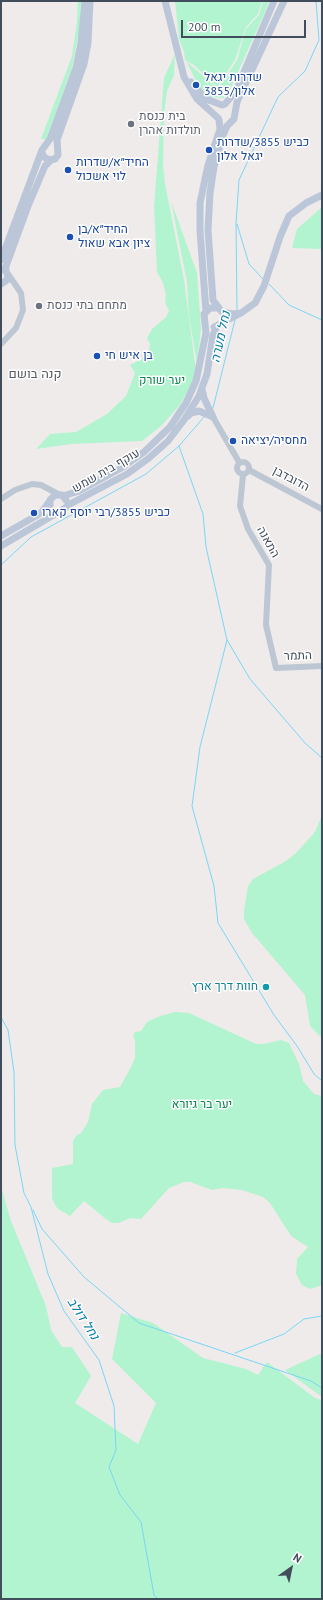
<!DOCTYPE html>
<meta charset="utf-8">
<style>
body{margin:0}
#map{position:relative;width:323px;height:1600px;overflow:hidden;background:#efebeb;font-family:"PT Sans",sans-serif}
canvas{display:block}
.frame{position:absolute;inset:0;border:2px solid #424d5b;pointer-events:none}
.north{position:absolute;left:271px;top:1548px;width:40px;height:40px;-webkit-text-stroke:3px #fff;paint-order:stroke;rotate:33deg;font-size:11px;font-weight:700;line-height:16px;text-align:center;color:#424d5b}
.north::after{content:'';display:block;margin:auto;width:14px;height:18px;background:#424d5b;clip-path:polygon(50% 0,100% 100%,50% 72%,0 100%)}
.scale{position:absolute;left:181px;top:20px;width:125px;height:18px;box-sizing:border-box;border:2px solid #424d5b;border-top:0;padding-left:5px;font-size:12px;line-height:14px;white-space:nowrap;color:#424d5b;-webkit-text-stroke:3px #fff;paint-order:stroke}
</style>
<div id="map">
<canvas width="323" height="1600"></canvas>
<div class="frame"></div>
<div class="north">N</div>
<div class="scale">200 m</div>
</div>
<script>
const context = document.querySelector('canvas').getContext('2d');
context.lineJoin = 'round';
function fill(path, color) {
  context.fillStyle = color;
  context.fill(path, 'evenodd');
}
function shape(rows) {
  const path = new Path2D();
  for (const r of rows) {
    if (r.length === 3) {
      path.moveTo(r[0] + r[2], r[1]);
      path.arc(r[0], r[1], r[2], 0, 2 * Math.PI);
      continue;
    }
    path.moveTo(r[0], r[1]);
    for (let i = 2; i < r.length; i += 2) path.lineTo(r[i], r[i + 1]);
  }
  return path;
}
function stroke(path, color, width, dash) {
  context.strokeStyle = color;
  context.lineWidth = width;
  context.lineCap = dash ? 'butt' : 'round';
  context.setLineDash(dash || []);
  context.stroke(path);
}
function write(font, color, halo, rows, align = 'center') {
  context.font = font + ' "PT Sans",Heebo,sans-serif';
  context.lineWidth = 3;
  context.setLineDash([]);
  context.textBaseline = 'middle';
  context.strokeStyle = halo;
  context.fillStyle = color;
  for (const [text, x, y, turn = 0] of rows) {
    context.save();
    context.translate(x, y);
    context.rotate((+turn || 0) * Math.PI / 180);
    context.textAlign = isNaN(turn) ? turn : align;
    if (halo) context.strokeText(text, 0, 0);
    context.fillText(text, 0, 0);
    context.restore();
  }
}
fill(shape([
 [78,1,81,1,80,26,72,68,46,139,41,139,72,56,77,22],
 [175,1,262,1,258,14,246,27,235,60,217,87,194,65,185,60,184,52,179,39],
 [263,1,269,1,265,12,228,94,223,98,210,97,198,85,186,61,218,89,237,60,246,29,259,15],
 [175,54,174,75,167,91,164,114,163,165,165,184,184,280,196,371,190,388,179,406,161,426,142,441,71,444,36,449,50,434,76,432,107,414,126,396,135,373,130,365,144,358,148,354,150,344,147,338,152,329,166,317,169,311,165,302,166,295,163,283,157,272,154,207,164,78],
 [171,201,197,273,201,329,197,363,189,316,187,282],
 [322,207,322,249,292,248,297,229],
 [322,815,322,1038,310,1026,305,995,252,933,244,919,244,911,248,886,253,879,286,861,296,853,315,832],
 [175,1012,189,1013,256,1044,264,1044,281,1040,289,1043,299,1064,303,1081,314,1094,322,1096,322,1285,310,1289,302,1285,296,1274,297,1259,308,1247,291,1236,270,1203,263,1197,242,1190,222,1188,212,1190,190,1182,184,1182,169,1188,141,1219,130,1218,119,1223,112,1223,106,1219,84,1201,70,1216,58,1209,55,1205,52,1198,52,1168,73,1164,73,1141,76,1136,81,1133,88,1122,92,1104,103,1090,120,1087,131,1067,135,1058,135,1040,133,1036,135,1032,141,1031,147,1022,160,1016],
 [1,1177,2,1190,11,1221,46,1306,51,1330,62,1347,72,1347,91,1376,75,1403,138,1444,156,1403,112,1359,121,1313,153,1323,203,1358,246,1369,258,1375,267,1362,315,1398,322,1400,322,1599,1,1599],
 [322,1353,322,1397,285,1370]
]), '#b2f4cf');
stroke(shape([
 [237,224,249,264,263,279],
 [269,284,289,305,322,320],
 [237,311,236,223,239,180,278,97,305,71,319,40,316,1],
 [213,408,235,320],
 [179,446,203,514,206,547,227,640,250,679,305,743,322,758],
 [1,565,31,537,146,474,179,446,204,417],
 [227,640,200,747,192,806,214,886,218,923,274,1015,297,1046,314,1074,322,1081],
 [1,1017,8,1030,14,1072,15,1145,24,1193,31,1207,48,1274,64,1311,99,1360,114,1406,116,1450,109,1467,120,1495,141,1522,154,1595,158,1599],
 [33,1210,42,1229,84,1277,139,1323,311,1381,322,1388],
 [235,1353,284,1334,304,1319,322,1316]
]), '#79d5f6', 1);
stroke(shape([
 [1,344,16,328,23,310,21,293,8,274],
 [213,417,239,462],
 [243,468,6],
 [249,470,322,509],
 [243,475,240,506,248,529,269,565,266,625,276,668,322,666],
 [1,499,15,490,32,484,41,485,60,495]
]), '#bcc7d3', 6);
stroke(shape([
 [165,1,184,77,197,99,218,118],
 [191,82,206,99,222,105],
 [225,104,236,91,274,1],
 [42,153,44,157,49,160,55,159,58,155,57,140,84,64,88,43,90,1],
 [1,260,42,150,50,139,76,68,81,43,85,1],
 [1,269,6,271,8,276,7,280,1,284],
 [6,271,6,266,28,206,45,166,51,160],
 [206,311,200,231,200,203,208,165,220,129,219,120],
 [241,313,233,314,222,312,213,300,208,230,210,193,214,167,223,135,227,126,234,119,237,102,284,1],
 [214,327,241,313,255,303,264,286,280,237,289,216,306,203,322,195],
 [202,389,204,398,213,417],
 [188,416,191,413,199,411,213,417],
 [63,496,79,491,123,467,144,452,170,427,186,403,196,381,206,333,204,314,210,308,218,308],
 [50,506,50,500,55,495,62,495,66,500],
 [1,536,41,513,49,502],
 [1,546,62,510,72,503,127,474,149,458,168,441,184,420,199,396,207,374,213,335,217,326]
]), '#bbc7d8', 7);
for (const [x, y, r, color] of [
 [196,85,4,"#1a4fb4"],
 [131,124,4,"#6b7280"],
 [209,150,4,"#1a4fb4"],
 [68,170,4,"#1a4fb4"],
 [70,237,4,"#1a4fb4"],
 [39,306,4,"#6b7280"],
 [97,356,4,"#1a4fb4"],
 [233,441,4,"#1a4fb4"],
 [34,513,4,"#1a4fb4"],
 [266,987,4,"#0f9aa8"]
]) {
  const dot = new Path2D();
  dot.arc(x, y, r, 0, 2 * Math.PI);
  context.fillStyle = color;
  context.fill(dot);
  stroke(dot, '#fff', 1.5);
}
write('12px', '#164399', '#fff', [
 ["שדרות יגאל",204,78],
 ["אלון/3855",204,92],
 ["כביש 3855/שדרות",217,143],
 ["יגאל אלון",217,157],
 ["החיד״א/שדרות",76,163],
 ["לוי אשכול",76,177],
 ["החיד״א/בן",78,230],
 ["ציון אבא שאול",78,244],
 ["בן איש חי",105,356],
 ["מחסיה/יציאה",241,441],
 ["כביש 3855/רבי יוסף קארו",42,513]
], 'left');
write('12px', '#5b616d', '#fff', [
 ["בית כנסת",139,117],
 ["תולדות אהרן",139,131],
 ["מתחם בתי כנסת",47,306]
], 'left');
write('12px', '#0b834e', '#fff', [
 ["יער שורק",162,381],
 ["יער בר גיורא",202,1105]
]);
write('12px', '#424d5b', '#fff', [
 ["עוקף בית שמש",106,471,-30],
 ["הדובדבן",291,479,28],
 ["התאנה",268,542,61],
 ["התמר",298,656,-2]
]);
write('12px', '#0d838f', '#fff', [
 ["חוות דרך ארץ",258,987]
], 'right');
write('italic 13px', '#017ba7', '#fff', [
 ["נחל מערה",221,337,-78],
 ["נחל דולב",83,1319,57]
]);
write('13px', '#575b61', '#fff', [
 ["קנה בושם",35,374]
]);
</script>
